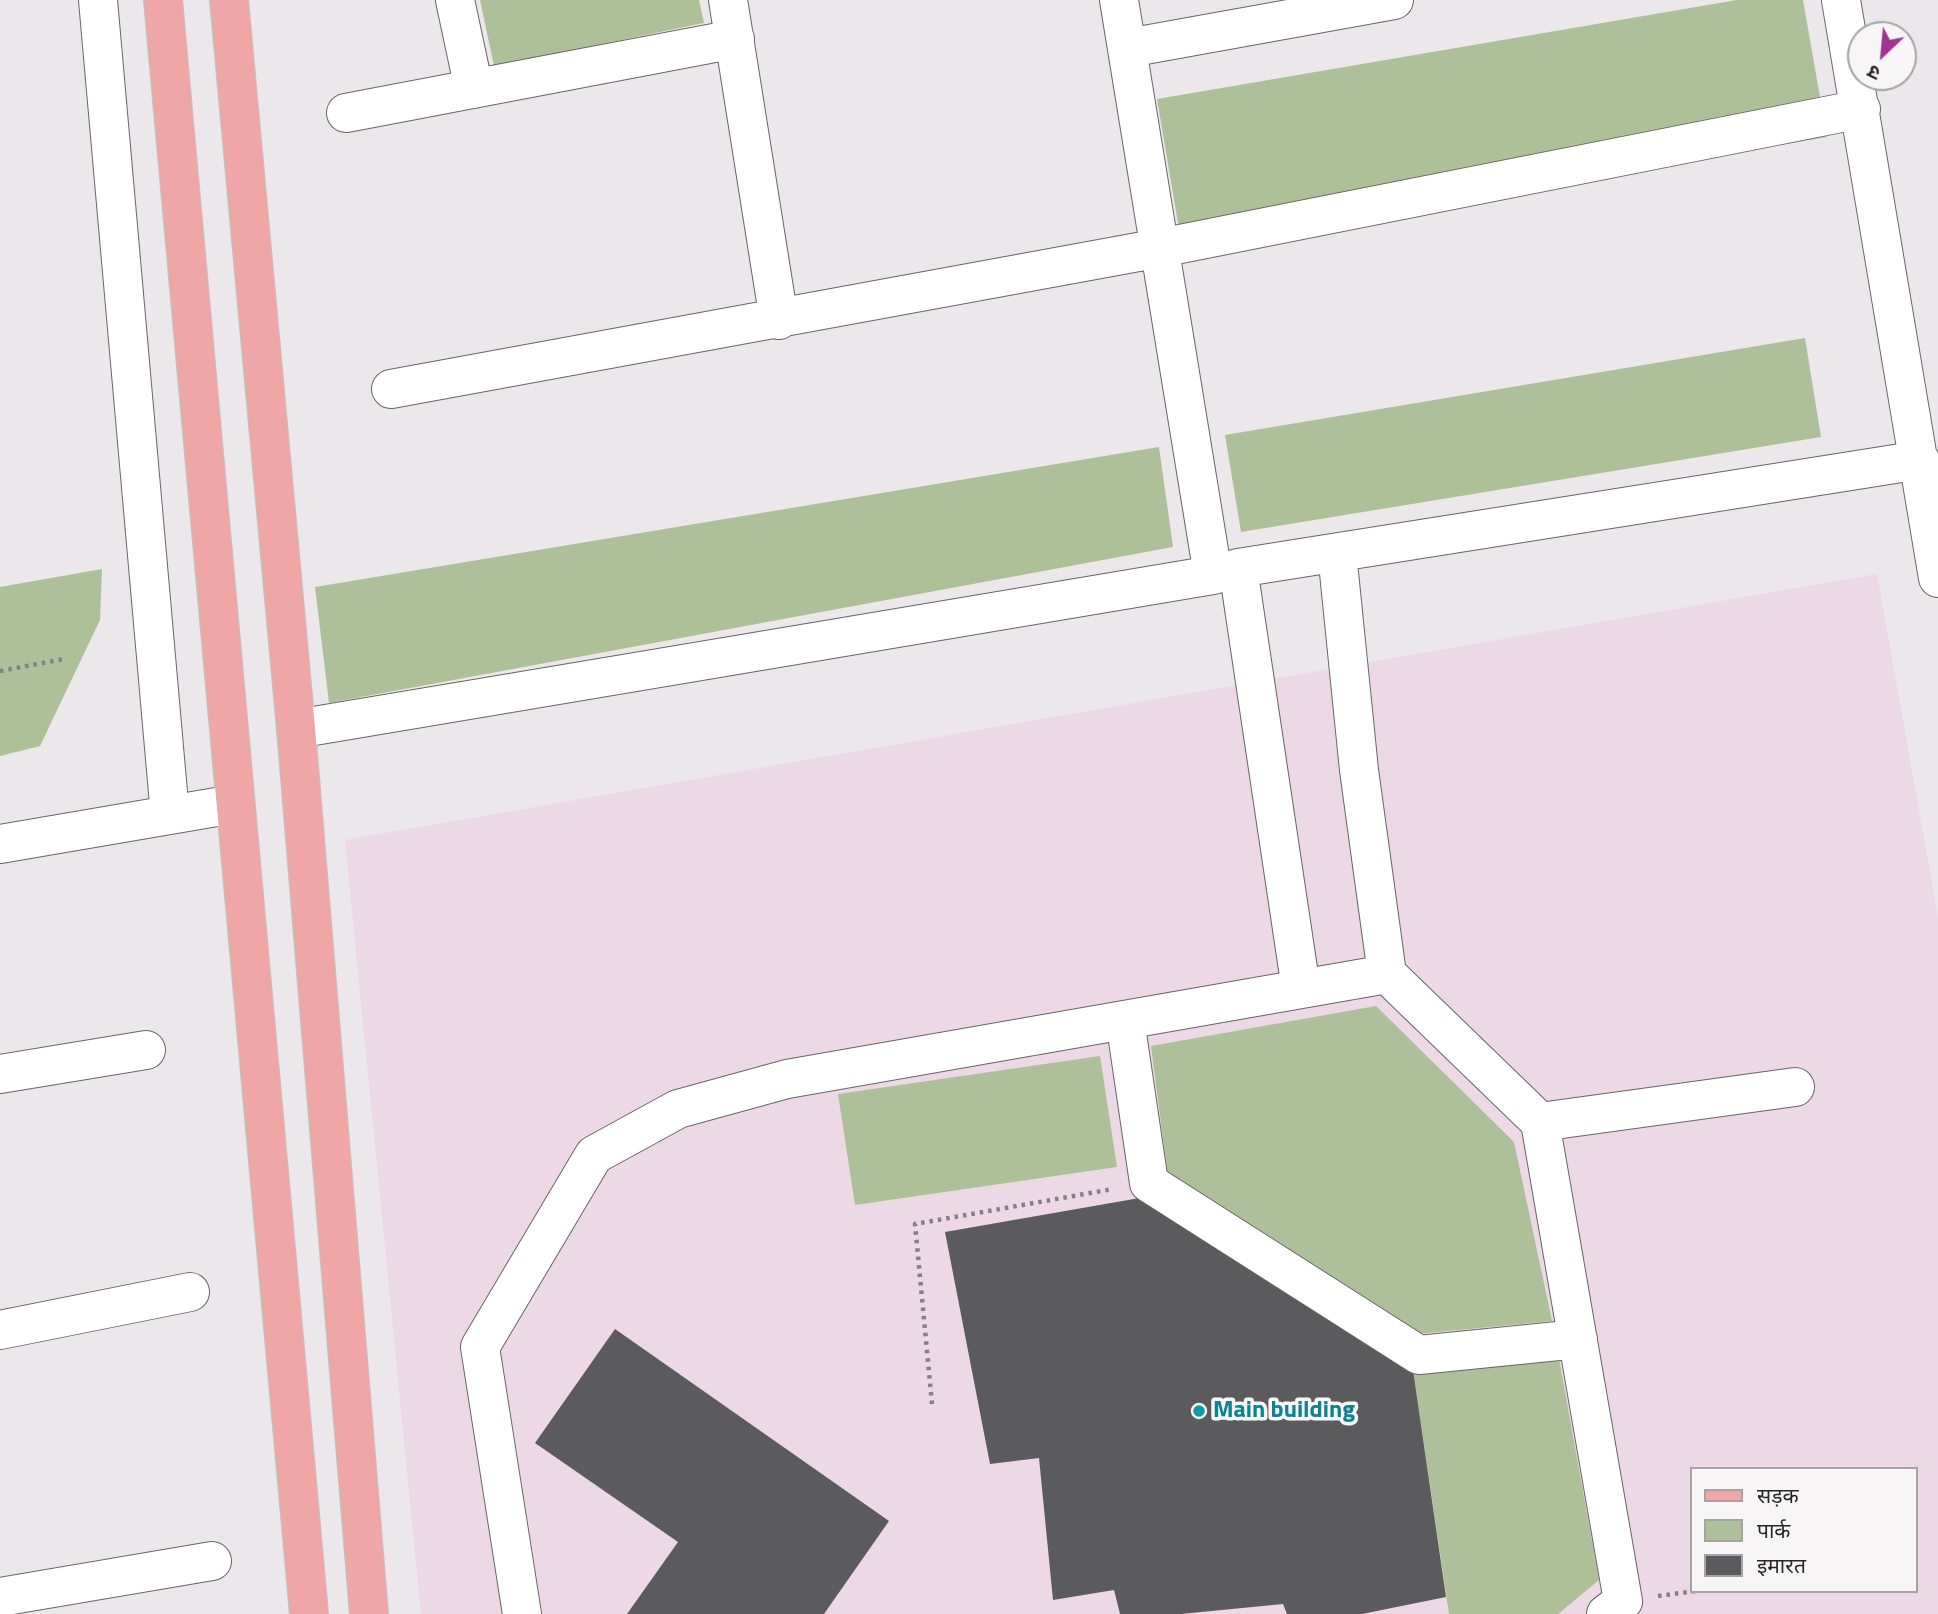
<!DOCTYPE html>
<meta charset="utf-8">
<style>
body{margin:0}
#map{position:relative;width:1938px;height:1614px;overflow:hidden;background:#ebe7ea;font-family:"Titillium Web","Noto Sans Devanagari",sans-serif}
canvas{display:block}
.legend{position:absolute;left:1690px;top:1467px;width:228px;height:126px;box-sizing:border-box;background:#f8f5f7;border:2px solid #a5a3a4;margin:0;padding:9px 12px;list-style:none;font-size:21px;color:#282728}
.legend li{display:flex;align-items:center;gap:14px;height:35px}
.legend b{width:35px;border:2px solid #a5a3a4}
.north{position:absolute;left:1847px;top:21px;width:70px;height:70px;box-sizing:border-box;background:#f8f5f7;border:2px solid #a5a3a4;border-radius:50%;rotate:206deg;font-size:19px;font-weight:700;line-height:28px;text-align:center;color:#282728}
.north::after{content:'';display:block;margin:auto;width:24px;height:32px;background:#a03392;clip-path:polygon(50% 0,100% 100%,50% 72%,0 100%)}
</style>
<div id="map">
<canvas width="1938" height="1614"></canvas>
<ul class="legend">
<li><b style="height:9px;background:#efa6a7"></b>सड़क</li>
<li><b style="height:19px;background:#aec09a"></b>पार्क</li>
<li><b style="height:19px;background:#5b5b5e"></b>इमारत</li>
</ul>
<div class="north">उ</div>
</div>
<script>
const context = document.querySelector('canvas').getContext('2d');
context.lineJoin = 'round';
function fill(path, color) {
  context.fillStyle = color;
  context.fill(path, 'evenodd');
}
function shape(rows) {
  const path = new Path2D();
  for (const r of rows) {
    path.moveTo(r[0], r[1]);
    for (let i = 2; i < r.length; i += 2) path.lineTo(r[i], r[i + 1]);
  }
  return path;
}
function stroke(path, color, width, dash) {
  context.strokeStyle = color;
  context.lineWidth = width;
  context.lineCap = dash ? 'butt' : 'round';
  context.setLineDash(dash || []);
  context.stroke(path);
}
function write(font, color, halo, rows, align = 'center') {
  context.font = font + ' "Titillium Web",sans-serif';
  context.lineWidth = 7;
  context.setLineDash([]);
  context.textBaseline = 'middle';
  context.strokeStyle = halo;
  context.fillStyle = color;
  for (const [text, x, y, turn = 0] of rows) {
    context.save();
    context.translate(x, y);
    context.rotate((+turn || 0) * Math.PI / 180);
    context.textAlign = isNaN(turn) ? turn : align;
    if (halo) context.strokeText(text, 0, 0);
    context.fillText(text, 0, 0);
    context.restore();
  }
}
fill(shape([
 [1877,574,1938,917,1938,1614,421,1614,345,840],
 [1691,1469,1915,1469,1915,1591,1691,1591]
]), '#edd8e6');
fill(shape([
 [480,0,699,0,704,23,494,66],
 [1737,0,1803,0,1827,137,1182,247,1157,99],
 [1805,338,1821,437,1241,532,1225,435],
 [1159,447,1173,547,329,703,315,587],
 [102,569,100,620,40,746,0,756,0,587],
 [1376,1006,1514,1142,1552,1321,1417,1334,1168,1177,1151,1046],
 [1100,1056,1117,1167,855,1205,838,1094],
 [1558,1353,1599,1580,1558,1614,1449,1614,1412,1363]
]), '#aec09a');
fill(shape([
 [1151,1196,1412,1363,1446,1597,1362,1614,1287,1614,1283,1604,1181,1614,1120,1614,1114,1590,1053,1600,1039,1458,990,1464,945,1232],
 [615,1329,889,1521,824,1614,627,1614,678,1542,535,1443]
]), '#5b5b5e');
const minor = shape([
 [98,0,170,815],
 [455,0,474,89],
 [728,0,779,320],
 [1119,0,1213,575],
 [1841,0,1938,578],
 [1128,48,1394,0],
 [346,113,735,39],
 [391,389,1160,248,1861,109],
 [1337,553,1359,770,1387,974,1540,1122,1623,1601,1606,1614],
 [1238,568,1301,989],
 [296,729,1213,575,1238,568,1920,460],
 [0,844,234,804],
 [1125,1020,1149,1183,1419,1355,1578,1339],
 [0,1074,146,1050],
 [1540,1122,1795,1087],
 [0,1330,190,1292],
 [0,1597,212,1561],
 [522,1614,480,1347,594,1155,678,1109,787,1079,1387,974]
]);
const major = shape([
 [163,0,309,1614],
 [229,0,296,729,369,1614]
]);
stroke(minor, '#686568', 40);
stroke(major, '#c3c3c3', 40);
stroke(shape([
 [0,671,64,659],
 [932,1404,915,1224,1113,1189],
 [1658,1596,1696,1591]
]), '#838183', 4.5, [3.5, 5]);
stroke(minor, '#fff', 38);
stroke(major, '#efa6a7', 38);
for (const [x, y, r, color] of [
 [1199,1411,7,"#0f9aa8"]
]) {
  const dot = new Path2D();
  dot.arc(x, y, r, 0, 2 * Math.PI);
  context.fillStyle = color;
  context.fill(dot);
  stroke(dot, '#f8f5f7', 2.5);
}
write('bold 24px', '#0d838f', '#f8f5f7', [
 ["Main building",1213,1411]
], 'left');
</script>
